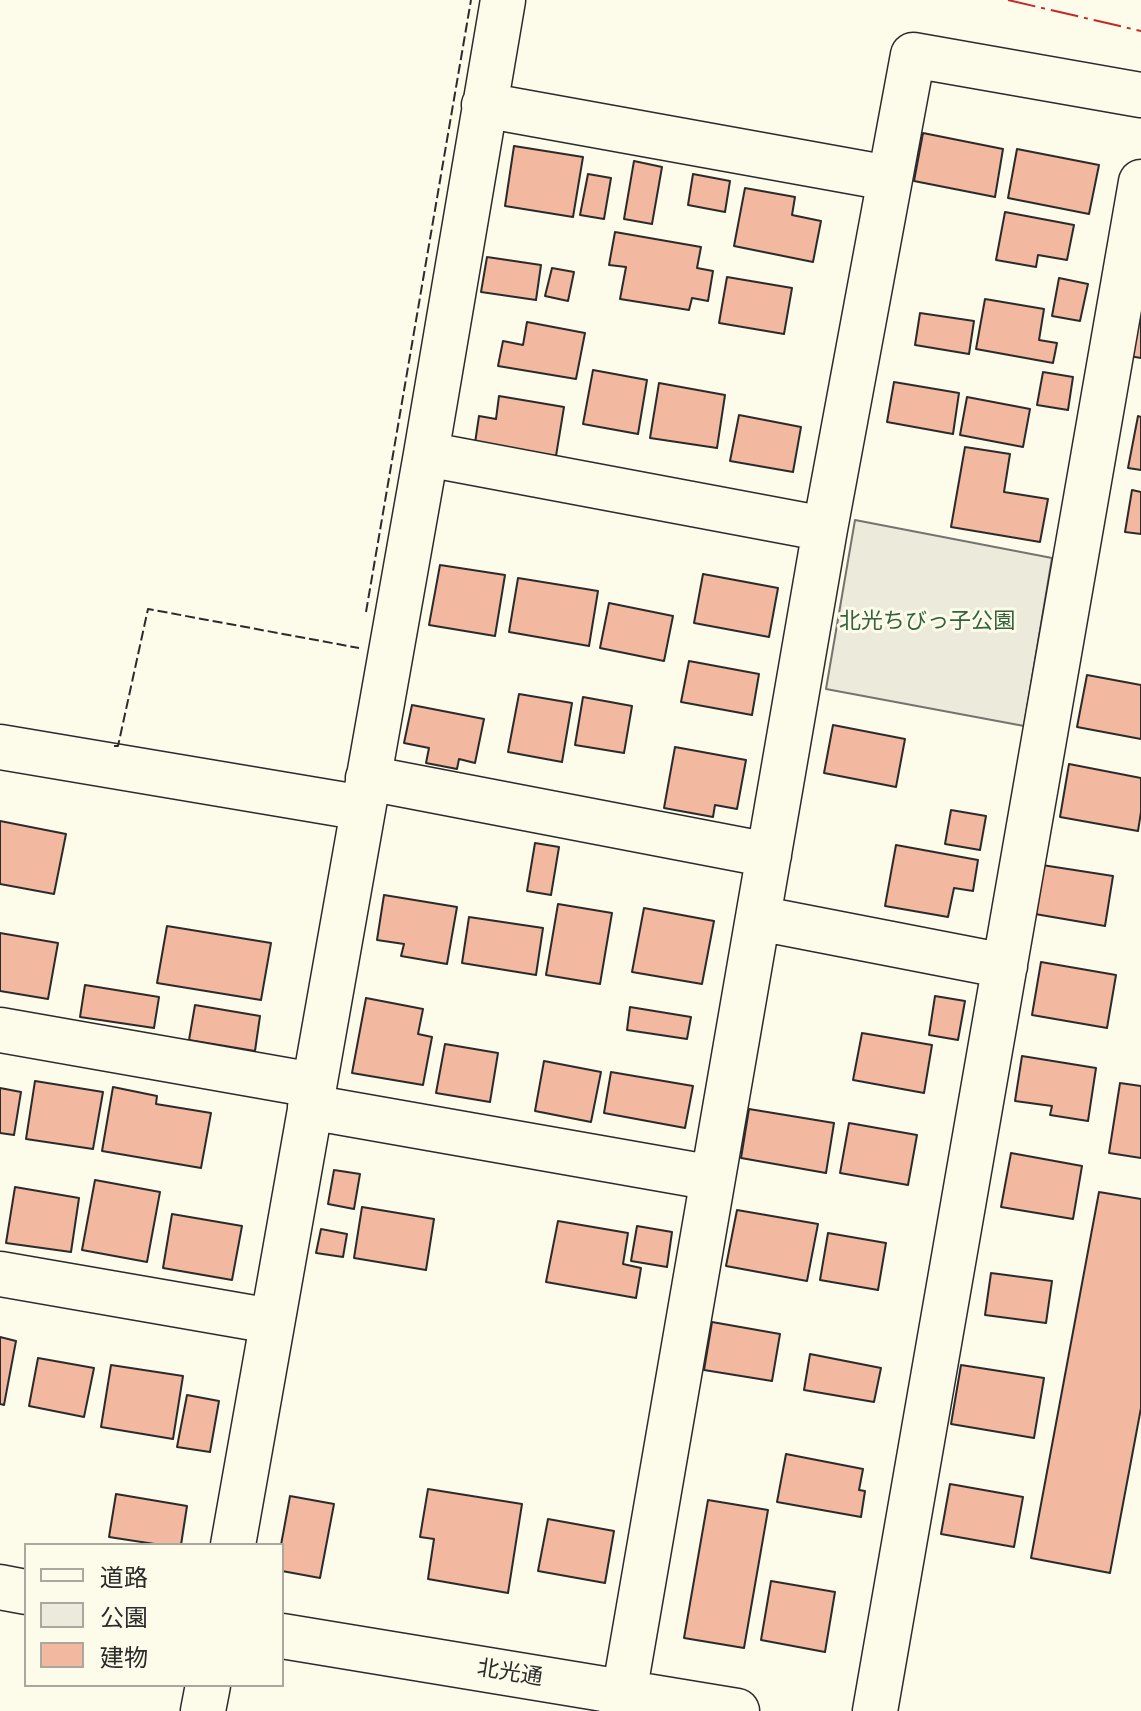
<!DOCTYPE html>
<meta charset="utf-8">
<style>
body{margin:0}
#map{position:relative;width:1141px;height:1711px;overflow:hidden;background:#fdfbea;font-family:Quicksand,"Noto Sans JP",sans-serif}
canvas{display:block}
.legend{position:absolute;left:24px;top:1543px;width:260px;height:144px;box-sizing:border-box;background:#fdfbea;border:2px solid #a9a89e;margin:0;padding:10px 14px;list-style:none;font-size:24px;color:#2b2b2b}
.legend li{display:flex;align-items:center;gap:16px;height:40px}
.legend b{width:40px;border:2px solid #a9a89e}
</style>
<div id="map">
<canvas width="1141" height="1711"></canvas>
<ul class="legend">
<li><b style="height:10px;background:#fdfbea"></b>道路</li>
<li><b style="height:22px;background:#ecebdb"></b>公園</li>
<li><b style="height:22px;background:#f2b8a0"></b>建物</li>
</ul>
</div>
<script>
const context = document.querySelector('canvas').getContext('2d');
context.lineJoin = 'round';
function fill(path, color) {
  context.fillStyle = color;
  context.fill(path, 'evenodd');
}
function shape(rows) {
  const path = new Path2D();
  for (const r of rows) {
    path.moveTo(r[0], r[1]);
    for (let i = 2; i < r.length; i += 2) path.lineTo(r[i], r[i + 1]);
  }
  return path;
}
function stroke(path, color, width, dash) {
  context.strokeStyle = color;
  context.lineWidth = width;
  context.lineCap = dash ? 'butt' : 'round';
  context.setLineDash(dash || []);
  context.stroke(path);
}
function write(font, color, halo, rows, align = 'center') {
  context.font = font + ' Quicksand,"Noto Sans JP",sans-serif';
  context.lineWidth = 6;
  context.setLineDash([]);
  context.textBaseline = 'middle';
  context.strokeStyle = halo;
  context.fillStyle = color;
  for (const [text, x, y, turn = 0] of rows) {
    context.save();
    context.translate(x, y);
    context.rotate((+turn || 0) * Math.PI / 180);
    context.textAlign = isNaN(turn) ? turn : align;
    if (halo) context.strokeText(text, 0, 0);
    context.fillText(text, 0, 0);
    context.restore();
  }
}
const green = shape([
 [855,520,1052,558,1024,726,826,689,855,520]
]);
fill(green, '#ecebdb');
stroke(green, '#74746e', 2);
const building = shape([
 [923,133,1003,149,995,197,914,181,923,133],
 [514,146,583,157,573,217,505,206,514,146],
 [1017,149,1099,165,1089,214,1008,198,1017,149],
 [634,161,662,167,652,224,624,219,634,161],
 [588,174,611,178,604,219,580,215,588,174],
 [693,174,730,181,725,212,688,205,693,174],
 [745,188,795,197,792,215,821,221,813,262,734,246,745,188],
 [1005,212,1074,225,1067,260,1038,255,1036,267,996,260,1005,212],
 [615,232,701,247,697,268,713,271,708,301,692,298,689,310,620,299,626,267,609,265,615,232],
 [487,257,541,265,536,300,481,292,487,257],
 [552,268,574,272,568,301,545,296,552,268],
 [727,277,792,288,784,334,719,323,727,277],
 [1059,278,1088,284,1080,321,1052,316,1059,278],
 [1141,291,1141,358,1129,356,1141,291],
 [985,299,1044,309,1039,340,1057,343,1053,363,976,349,985,299],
 [920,313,974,321,969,354,915,345,920,313],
 [527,322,585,333,576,379,498,366,503,341,523,345,527,322],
 [593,370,647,380,638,434,583,424,593,370],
 [1043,372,1073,377,1068,410,1037,405,1043,372],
 [894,382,959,393,953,434,887,422,894,382],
 [659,383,725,395,717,448,650,438,659,383],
 [499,396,564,407,556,456,475,443,479,416,496,419,499,396],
 [967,397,1030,409,1023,447,960,435,967,397],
 [739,415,801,427,793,472,730,461,739,415],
 [1138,416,1141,417,1141,470,1128,468,1138,416],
 [965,447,1010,454,1004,492,1048,499,1040,542,951,527,965,447],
 [1132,490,1141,492,1141,534,1125,532,1132,490],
 [440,565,505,575,495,636,429,625,440,565],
 [703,574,778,588,769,637,694,623,703,574],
 [518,578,598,591,589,646,509,632,518,578],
 [609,603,673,616,664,661,600,648,609,603],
 [689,661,759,674,752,715,681,702,689,661],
 [1087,675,1141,685,1141,739,1077,727,1087,675],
 [519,694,572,703,562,762,508,752,519,694],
 [583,697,632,706,624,753,575,745,583,697],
 [412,705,484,719,475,763,459,759,457,769,426,763,429,748,404,743,412,705],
 [833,725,905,739,896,787,824,773,833,725],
 [675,747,746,760,737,809,715,805,713,817,664,808,675,747],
 [1069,764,1141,778,1141,812,1138,831,1060,817,1069,764],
 [951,810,986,816,980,850,945,844,951,810],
 [0,821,66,834,54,894,0,884,0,821],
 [535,843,559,847,551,895,527,891,535,843],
 [896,845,978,860,973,891,954,888,948,917,885,906,896,845],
 [1042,865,1113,876,1105,926,1035,914,1042,865],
 [384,895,457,907,447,964,401,956,404,944,377,940,384,895],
 [558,904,612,913,600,984,546,975,558,904],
 [644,908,714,921,702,984,632,972,644,908],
 [469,917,543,928,536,975,462,963,469,917],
 [167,926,271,943,261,1000,157,983,167,926],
 [0,933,58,943,48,999,0,991,0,933],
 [1041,962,1116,975,1107,1028,1032,1015,1041,962],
 [85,985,159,997,154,1028,80,1017,85,985],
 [935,996,965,1001,958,1040,929,1035,935,996],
 [366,998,423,1009,418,1034,432,1037,423,1085,352,1073,366,998],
 [195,1005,260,1016,255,1051,189,1040,195,1005],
 [630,1007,691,1017,687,1039,627,1030,630,1007],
 [862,1033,932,1045,924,1093,853,1080,862,1033],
 [445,1044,498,1053,490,1102,436,1093,445,1044],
 [1022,1056,1096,1068,1088,1121,1050,1115,1052,1106,1015,1101,1022,1056],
 [544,1061,601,1072,591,1122,535,1111,544,1061],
 [611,1072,693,1086,685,1128,604,1113,611,1072],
 [35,1081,103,1092,93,1149,26,1139,35,1081],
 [1120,1083,1141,1086,1141,1158,1109,1153,1120,1083],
 [113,1087,157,1096,156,1104,211,1113,201,1168,102,1151,113,1087],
 [0,1088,21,1092,14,1135,0,1133,0,1088],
 [749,1109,834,1123,826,1173,741,1158,749,1109],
 [849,1123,917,1135,908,1185,840,1173,849,1123],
 [1011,1153,1082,1166,1073,1219,1001,1207,1011,1153],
 [334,1170,360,1174,354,1209,328,1204,334,1170],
 [95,1180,160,1192,147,1262,82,1250,95,1180],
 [15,1187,79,1198,71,1252,6,1243,15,1187],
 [1099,1192,1141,1199,1141,1408,1110,1573,1031,1558,1099,1192],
 [362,1207,434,1219,426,1270,354,1258,362,1207],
 [737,1210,818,1224,807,1281,726,1266,737,1210],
 [172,1214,242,1226,232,1280,163,1268,172,1214],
 [558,1221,628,1233,623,1264,641,1268,636,1298,546,1282,558,1221],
 [637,1226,672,1232,667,1267,631,1261,637,1226],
 [321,1229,347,1234,343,1257,316,1253,321,1229],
 [828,1233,886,1243,878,1290,820,1280,828,1233],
 [991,1273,1052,1281,1046,1323,985,1315,991,1273],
 [712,1322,780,1334,772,1381,704,1370,712,1322],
 [0,1337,16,1341,4,1405,0,1404,0,1337],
 [810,1354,881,1368,874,1402,804,1390,810,1354],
 [38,1358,94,1368,84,1417,29,1406,38,1358],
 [111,1365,183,1376,173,1439,101,1427,111,1365],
 [961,1365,1044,1378,1034,1438,951,1424,961,1365],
 [187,1395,219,1401,210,1452,177,1447,187,1395],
 [786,1454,863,1469,859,1490,865,1491,861,1517,777,1502,786,1454],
 [950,1484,1023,1497,1014,1547,941,1534,950,1484],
 [428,1489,522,1504,508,1593,428,1579,434,1539,420,1537,428,1489],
 [116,1494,187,1506,181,1545,161,1545,109,1537,116,1494],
 [290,1496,334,1504,320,1578,282,1571,281,1545,290,1496],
 [708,1500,768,1510,744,1648,684,1638,708,1500],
 [548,1519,614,1531,605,1583,538,1571,548,1519],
 [771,1581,835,1592,825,1652,761,1640,771,1581]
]);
fill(building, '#f2b8a0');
stroke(building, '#2b2b2b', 2);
const minor = shape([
 [484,105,888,178],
 [426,454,825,529],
 [0,747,363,808],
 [368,778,769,855],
 [758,918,1005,966],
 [0,1030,313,1085],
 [310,1107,713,1178],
 [0,1274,271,1321],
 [233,1545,426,454,503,0],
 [0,1587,26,1592],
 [282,1636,737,1711],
 [203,1711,208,1685],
 [621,1711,825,529,913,55,1141,95],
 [875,1711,1141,182]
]);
stroke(minor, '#2b2b2b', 47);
stroke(minor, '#fdfbea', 44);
stroke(shape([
 [366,612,471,0],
 [114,746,118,746,148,609,359,648]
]), '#2b2b2b', 2, [10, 4]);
stroke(shape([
 [1008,0,1141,31]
]), '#c62828', 2, [28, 6, 4, 6]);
write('22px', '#34623c', '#fdfbea', [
 ["北光ちびっ子公園",927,621]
]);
write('22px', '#2b2b2b', '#fdfbea', [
 ["北光通",510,1673,9]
]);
</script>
